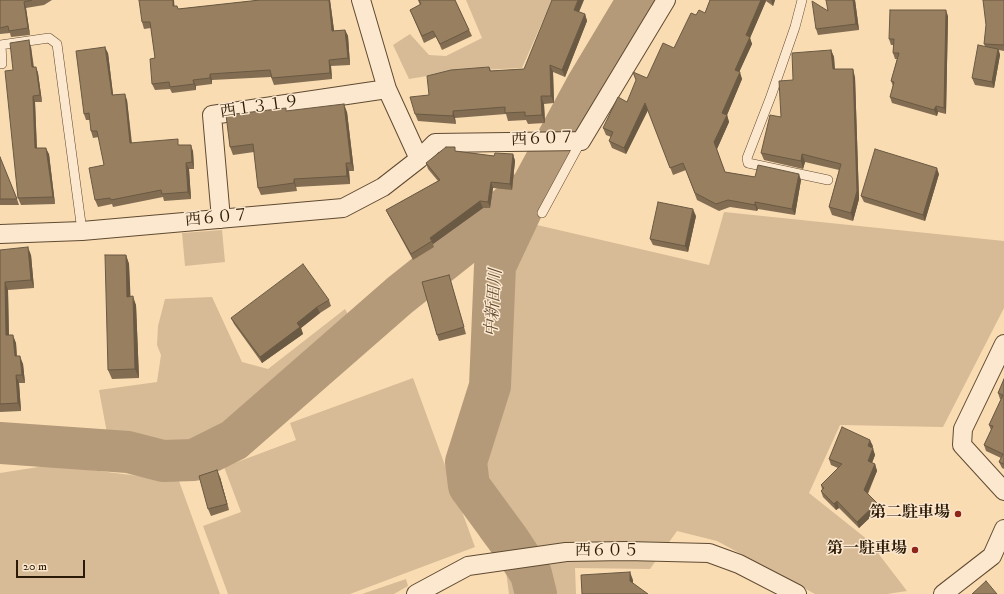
<!DOCTYPE html>
<meta charset="utf-8">
<style>
body{margin:0}
#map{position:relative;width:1004px;height:594px;overflow:hidden;background:#fadcb3;font-family:"IM FELL DW Pica",serif}
canvas{display:block}
.scale{position:absolute;left:16px;top:560px;width:69px;height:18px;box-sizing:border-box;border:2px solid #2b1a07;border-top:0;padding-left:5px;font-size:12px;line-height:14px;white-space:nowrap;color:#2b1a07;-webkit-text-stroke:3px #fce8ce;paint-order:stroke}
</style>
<div id="map">
<canvas width="1004" height="594"></canvas>
<div class="scale">20 m</div>
</div>
<script>
const context = document.querySelector('canvas').getContext('2d');
context.lineJoin = 'round';
function fill(path, color) {
  context.fillStyle = color;
  context.fill(path, 'evenodd');
}
function shape(rows) {
  const path = new Path2D();
  for (const r of rows) {
    path.moveTo(r[0], r[1]);
    for (let i = 2; i < r.length; i += 2) path.lineTo(r[i], r[i + 1]);
  }
  return path;
}
function stroke(path, color, width, dash) {
  context.strokeStyle = color;
  context.lineWidth = width;
  context.lineCap = dash ? 'butt' : 'round';
  context.setLineDash(dash || []);
  context.stroke(path);
}
function write(font, color, halo, rows, align = 'center') {
  context.font = font + ' "IM FELL DW Pica","Noto Serif JP",serif';
  context.lineWidth = 3;
  context.setLineDash([]);
  context.textBaseline = 'middle';
  context.strokeStyle = halo;
  context.fillStyle = color;
  for (const [text, x, y, turn = 0] of rows) {
    context.save();
    context.translate(x, y);
    context.rotate((+turn || 0) * Math.PI / 180);
    context.textAlign = isNaN(turn) ? turn : align;
    if (halo) context.strokeText(text, 0, 0);
    context.fillText(text, 0, 0);
    context.restore();
  }
}
fill(shape([
 [466,0,552,0,522,68,457,71,409,79,393,45,410,34,429,55,446,56,482,38],
 [724,212,1004,241,1004,308,943,427,840,425,809,493,868,540,907,591,887,594,815,594,717,541,677,531,650,569,575,568,576,594,509,594,506,571,480,537,481,396,479,303,537,225,709,265],
 [222,230,225,262,185,266,182,233],
 [212,297,242,362,268,369,345,309,353,323,242,425,195,451,109,444,99,390,157,382,161,355,157,345,158,326,165,299],
 [413,378,475,547,350,594,228,594,203,526,241,512,224,467,296,440,290,423],
 [51,465,179,481,220,594,0,594,0,473],
 [406,579,408,586,394,594,362,594]
]), '#d7bb96');
stroke(shape([
 [0,443,128,452,163,461,194,460,234,440,400,295,468,241,522,194],
 [536,594,531,574,510,542,469,486,466,462,490,386,495,266,534,183,587,85,638,0]
]), '#b49a79', 42);
const service = shape([
 [802,0,795,27,771,96,747,158,748,163,828,180],
 [0,45,49,38,57,44,82,231],
 [1,45,2,64],
 [542,213,581,141]
]);
const minor = shape([
 [361,0,387,89,419,159],
 [221,219,212,115,387,89],
 [0,234,82,231,343,208,383,187,419,159,435,143,581,141,666,0],
 [1004,344,963,429,962,445,1004,491],
 [416,594,468,566,566,552,626,551,709,553,739,564,797,594],
 [943,594,992,556,1004,529]
]);
stroke(service, '#5f4a32', 10);
stroke(minor, '#5f4a32', 20);
stroke(service, '#fce8ce', 9);
stroke(minor, '#fce8ce', 18);
fill(shape([
 [0,0,52,0,44,5,26,8,30,35,11,37,10,33,0,34],
 [260,0,330,0,334,31,345,30,348,36,350,65,331,66,332,79,274,85,271,77,212,80,212,84,196,86,196,90,172,93,170,89,155,90,152,84,155,58,151,28,144,29,142,22,175,6,177,6,178,9],
 [418,0,455,0,472,36,442,50,436,37,424,43,410,10,420,5],
 [710,0,775,0,773,6,766,1,750,38,752,44,739,72,742,79,727,115,729,122,717,149,725,172,755,177,801,180,795,215,758,209,757,211,730,207,719,211,697,200,686,170,673,175,648,110,626,154,612,148,609,141,611,137,606,135,603,128,627,102,647,78,674,48,696,15,705,13],
 [855,0,859,30,818,35,816,29,828,11],
 [1004,0,1004,51,999,50,1000,55,994,88,975,85,972,78,985,46,984,44,986,25],
 [579,12,585,14,587,21,565,77,553,72,554,103,544,104,545,123,528,124,526,120,508,121,506,114,455,118,456,124,418,121,415,114,429,95,489,67,491,71,524,69],
 [948,16,946,114,938,112,937,116,892,103,890,97,893,86,891,81,897,59,895,59,893,53,893,45,891,45,889,39],
 [31,47,34,67,36,67,38,73,42,102,35,102,37,148,49,154,55,204,21,205,18,198,13,70],
 [831,50,834,57,835,69,855,77,859,199,853,221,832,215,829,207,839,170,805,162,803,169,764,160,761,153,781,117],
 [108,53,113,95,127,100,132,143,180,145,193,151,194,169,189,169,191,199,164,201,163,197,113,207,112,204,98,207,95,200,104,165,99,137,93,138,91,131,90,120,86,120,84,114],
 [287,111,347,112,354,171,349,171,350,184,296,187,297,191,261,195,258,188,254,152,233,155,230,147],
 [456,151,494,156,513,154,515,161,512,190,493,188,490,208,483,208,433,244,434,247,413,260,389,216,386,210,438,181,428,169,426,163],
 [0,157,17,199,19,205,0,205],
 [939,174,925,221,864,202,861,196],
 [696,216,688,252,653,245,650,239],
 [0,250,31,255,34,288,8,290,9,335,16,343,17,356,23,364,25,383,19,383,21,411,0,412],
 [126,255,129,264,130,297,136,305,139,378,112,379,108,370],
 [449,275,466,334,439,341,437,335],
 [329,300,331,306,320,313,301,328,303,334,262,363,234,324,231,318],
 [1004,379,1004,469,1002,468,999,462,1001,458,986,451,984,445,991,430,989,425,1001,399,1000,399,998,393],
 [873,446,872,448,875,455,872,463,875,464,877,471,868,494,877,503,879,509,859,528,839,508,836,510,823,497,821,491,822,489,821,485,838,468,831,465,829,459],
 [220,477,229,510,211,516,208,509]
]), '#826d53');
fill(shape([
 [173,0,174,0,175,13,173,6],
 [329,0,330,0,335,37,332,31],
 [578,0,584,0,577,17,574,10],
 [761,0,765,0,766,1,750,38,752,44,737,77,735,70,746,35],
 [771,0,775,0,773,6],
 [853,0,855,0,859,30,856,24],
 [24,2,26,8,30,35,28,28],
 [946,10,948,16,946,114,944,108],
 [585,14,587,21,565,77,562,70],
 [345,30,348,36,350,65,348,58],
 [29,40,31,47,34,74,32,67],
 [105,47,108,53,114,102,112,95],
 [998,49,1000,55,994,88,992,82],
 [831,50,834,57,835,77,833,69],
 [329,60,331,66,332,79,330,73],
 [550,65,553,72,554,103,551,96],
 [36,67,38,73,42,102,40,95],
 [853,69,855,77,859,199,853,221,851,213],
 [740,72,742,79,727,115,729,122,717,149,714,142,722,113],
 [210,74,212,80,212,84,210,78],
 [193,80,196,86,196,90,194,84],
 [125,94,127,100,132,149,130,143],
 [33,96,35,102,37,154,35,148],
 [541,96,544,104,545,123,542,115],
 [645,103,648,110,626,154,624,148],
 [344,104,347,112,354,171,351,163],
 [936,106,938,112,937,116,934,110],
 [453,111,455,118,456,124,453,116],
 [191,145,193,151,194,169,192,162],
 [46,148,49,154,55,204,53,197],
 [513,154,515,161,512,190,510,184],
 [802,154,805,162,803,169,801,161],
 [186,163,189,169,191,199,188,192],
 [346,163,349,171,350,184,347,176],
 [937,168,939,174,925,221,923,215],
 [799,174,801,180,795,215,792,209],
 [294,179,297,191,294,183],
 [491,182,493,188,490,208,488,202],
 [480,201,483,208,433,244,430,238],
 [755,202,758,209,757,211,755,205],
 [693,209,696,216,688,252,685,246],
 [28,247,31,255,34,288,31,280],
 [126,255,129,264,131,306,127,297],
 [5,282,8,290,9,343,6,335],
 [133,296,136,305,139,378,135,369],
 [317,307,320,313,301,328,303,334,262,363,260,357,297,323],
 [13,335,16,343,17,364,15,356],
 [20,356,23,364,25,383,22,375],
 [16,375,19,383,21,411,18,403],
 [870,440,873,446,870,453,868,446],
 [873,448,875,455,870,468,868,461],
 [875,464,877,471,866,496,864,490],
 [217,470,220,477,229,510,227,504],
 [837,501,839,508,836,510,834,504],
 [877,503,879,509,859,528,857,522],
 [630,572,633,580,633,590,630,581]
]), '#6a5943');
const building = shape([
 [0,0,32,0,24,2,28,28,9,31,8,26,0,28,0,0],
 [139,0,173,0,173,6,177,6,178,9,260,0,329,0,332,31,345,30,348,58,329,60,330,73,272,78,270,70,210,74,210,78,193,80,194,84,170,87,169,82,152,84,150,59,155,58,150,22,142,22,139,0],
 [419,0,455,0,469,30,440,44,433,31,422,36,410,10,421,4,419,0],
 [552,0,578,0,574,10,585,14,562,70,550,65,551,96,541,96,542,115,525,116,525,112,505,113,505,107,453,111,453,116,415,114,410,97,429,95,427,76,451,70,489,67,490,71,524,69,552,0],
 [710,0,761,0,746,35,750,37,735,70,740,72,722,113,727,115,714,142,725,172,755,177,758,165,799,174,792,209,755,202,755,205,728,200,716,204,695,193,683,163,670,168,645,103,624,148,609,141,613,132,603,128,618,97,627,102,636,80,633,72,647,78,663,43,674,48,691,13,696,15,699,10,705,13,710,0],
 [826,0,853,0,856,24,816,29,812,1,828,11,826,0],
 [983,0,1004,0,1004,45,984,44,986,25,983,0],
 [890,10,946,10,944,108,936,106,934,110,890,97,894,82,891,81,899,53,893,53,894,39,889,39,890,10],
 [29,40,32,67,36,67,40,95,33,96,35,148,46,148,53,197,18,198,5,71,13,70,10,43,29,40],
 [978,45,998,49,992,82,972,78,978,45],
 [105,47,112,95,125,94,130,143,178,139,178,145,191,145,192,162,186,163,188,192,162,194,161,190,111,200,110,198,95,200,89,168,104,165,97,131,91,131,89,113,84,114,76,51,105,47],
 [831,50,833,69,853,69,857,191,851,213,829,207,841,164,802,154,801,161,761,153,770,115,781,117,779,81,793,80,792,53,831,50],
 [344,104,351,163,346,163,347,176,294,179,294,183,258,188,253,144,230,147,226,115,286,108,286,111,344,104],
 [446,147,455,147,455,151,494,156,495,153,513,154,510,184,491,182,488,202,480,201,430,238,432,241,411,254,386,210,440,180,426,163,446,147],
 [875,149,937,168,923,215,861,196,875,149],
 [0,157,17,199,0,199,0,157],
 [658,202,693,209,685,246,650,239,658,202],
 [28,247,31,280,5,282,6,335,13,335,15,356,20,356,22,375,16,375,18,403,0,404,0,250,28,247],
 [105,255,126,255,127,297,133,296,135,369,108,370,105,255],
 [303,264,329,300,317,307,297,323,300,327,260,357,231,318,303,264],
 [449,275,464,327,437,335,422,282,449,275],
 [1004,379,1004,464,999,462,1003,454,984,445,993,426,989,425,1003,395,998,393,1004,379],
 [842,427,870,440,868,446,873,448,868,461,875,464,864,490,877,503,857,522,837,501,834,504,821,491,824,488,821,485,842,464,829,459,842,427],
 [217,470,227,504,208,509,199,476,217,470],
 [630,572,630,581,648,594,582,594,581,575,630,572],
 [986,581,997,594,972,594,986,581]
]);
fill(building, '#977f60');
stroke(building, '#6a5943', 1);
for (const [x, y, r, color] of [
 [958,514,4,"#8f2418"],
 [915,550,4,"#8f2418"]
]) {
  const dot = new Path2D();
  dot.arc(x, y, r, 0, 2 * Math.PI);
  context.fillStyle = color;
  context.fill(dot);
  stroke(dot, '#fce8ce', 1.5);
}
write('16px', '#2b1a07', '#fce8ce', [
 ["西１３１９",260,108,-8],
 ["西６０７",543,140,-2],
 ["西６０７",217,219,-5],
 ["西６０５",607,552]
]);
write('bold 16px', '#2b1a07', '#fce8ce', [
 ["第二駐車場",950,514],
 ["第一駐車場",907,550]
], 'right');
write('italic 17px', '#624d35', '#fce8ce', [
 ["中新田川",495,303,-86]
]);
</script>
